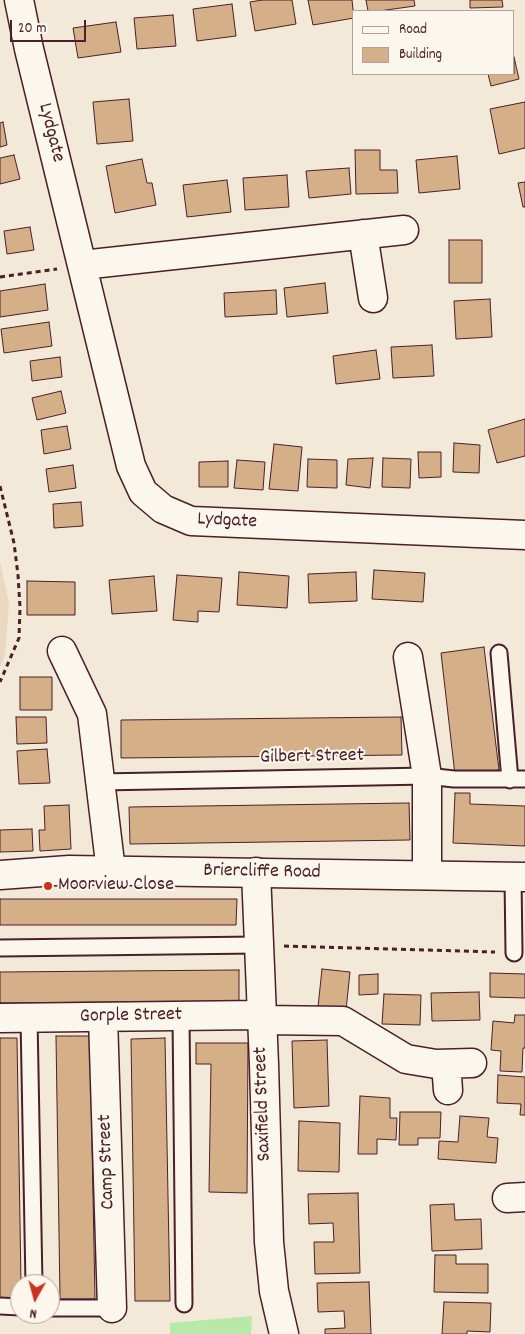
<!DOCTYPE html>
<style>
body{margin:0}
#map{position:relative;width:525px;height:1334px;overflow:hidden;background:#f3e9d8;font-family:Dekko,sans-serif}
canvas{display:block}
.legend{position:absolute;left:352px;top:10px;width:162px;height:65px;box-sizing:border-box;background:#fbf7ec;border:1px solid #b4a19f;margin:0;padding:6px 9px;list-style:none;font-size:15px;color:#4a1f2b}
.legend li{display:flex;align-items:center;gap:10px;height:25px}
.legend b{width:25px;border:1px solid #b4a19f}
.north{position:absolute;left:10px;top:1274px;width:50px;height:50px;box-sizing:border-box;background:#fbf7ec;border:1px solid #b4a19f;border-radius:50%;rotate:187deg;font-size:14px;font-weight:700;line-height:20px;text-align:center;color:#4a1f2b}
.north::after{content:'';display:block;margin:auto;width:18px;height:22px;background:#c8321e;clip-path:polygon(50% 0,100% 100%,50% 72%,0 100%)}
.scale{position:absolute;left:10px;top:20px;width:76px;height:22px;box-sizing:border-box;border:2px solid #4a1f2b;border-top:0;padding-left:6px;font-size:15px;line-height:18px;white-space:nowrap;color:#4a1f2b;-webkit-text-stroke:4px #fbf7ec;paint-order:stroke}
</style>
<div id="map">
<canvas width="525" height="1334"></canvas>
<ul class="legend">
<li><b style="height:6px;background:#fbf7ec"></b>Road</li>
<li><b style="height:14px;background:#d5af87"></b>Building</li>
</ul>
<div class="north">N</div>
<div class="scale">20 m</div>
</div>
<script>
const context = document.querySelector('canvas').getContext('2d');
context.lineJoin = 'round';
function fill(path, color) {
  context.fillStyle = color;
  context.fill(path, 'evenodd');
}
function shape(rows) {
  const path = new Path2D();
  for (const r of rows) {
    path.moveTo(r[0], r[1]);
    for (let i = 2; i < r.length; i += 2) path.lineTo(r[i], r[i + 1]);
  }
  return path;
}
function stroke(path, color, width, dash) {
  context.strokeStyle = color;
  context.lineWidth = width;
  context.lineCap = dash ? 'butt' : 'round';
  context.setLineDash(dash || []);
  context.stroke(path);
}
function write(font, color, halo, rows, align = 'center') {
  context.font = font + ' Dekko,sans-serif';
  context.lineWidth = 4;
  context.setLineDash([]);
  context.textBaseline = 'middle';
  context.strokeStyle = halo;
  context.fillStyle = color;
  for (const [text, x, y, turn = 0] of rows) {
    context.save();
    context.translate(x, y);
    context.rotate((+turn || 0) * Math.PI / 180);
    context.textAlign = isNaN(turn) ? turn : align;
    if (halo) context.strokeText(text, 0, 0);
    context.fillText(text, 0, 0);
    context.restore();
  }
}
fill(shape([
 [0,562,9,603,5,655,0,667]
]), '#ead8c0');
fill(shape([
 [252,1316,251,1334,170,1334,170,1323]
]), '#b8e9a9');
const building = shape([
 [262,0,292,0,296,24,255,31,250,2,262,0],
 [308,0,352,0,354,18,313,25,308,0],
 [366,0,414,0,415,6,379,11,368,11,366,0],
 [470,0,502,0,503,7,470,8,470,0],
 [232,4,236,36,197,41,193,9,232,4],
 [173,15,176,46,137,49,134,18,173,15],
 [116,22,121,52,78,58,73,28,116,22],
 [514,57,519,79,491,86,488,74,514,74,514,57],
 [129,99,133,141,97,144,93,102,129,99],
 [525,102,525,148,499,154,490,109,525,102],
 [3,122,7,145,0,147,0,123,3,122],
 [355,150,380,150,380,170,397,170,398,193,356,194,355,150],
 [14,155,20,179,0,184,0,158,14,155],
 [457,156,460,189,419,193,416,160,457,156],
 [142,159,147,183,152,183,156,205,115,213,106,166,142,159],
 [349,168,351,194,309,198,306,171,349,168],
 [287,175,289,207,245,210,243,178,287,175],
 [227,180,231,212,187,217,183,185,227,180],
 [525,182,525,207,523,207,518,183,525,182],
 [30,227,34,250,7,254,4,231,30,227],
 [449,240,482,240,482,283,449,283,449,240],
 [325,283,328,313,287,317,284,288,325,283],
 [45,284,48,310,0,317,0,291,45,284],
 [276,290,277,314,225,317,224,293,276,290],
 [490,299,492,337,456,339,454,301,490,299],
 [49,322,52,346,4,353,1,329,49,322],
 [432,345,434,376,393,378,391,347,432,345],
 [376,350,380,379,336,384,333,356,376,350],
 [60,357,62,377,32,381,30,361,60,357],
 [61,391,66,413,37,420,32,398,61,391],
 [525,419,525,456,497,463,488,430,525,419],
 [67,426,71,449,44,454,41,430,67,426],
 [454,443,480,445,479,473,453,472,454,443],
 [274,444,302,447,298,491,269,489,274,444],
 [418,452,441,452,441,477,419,478,418,452],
 [373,458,370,488,346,485,348,459,373,458],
 [383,458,411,459,410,488,382,487,383,458],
 [308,459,337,460,337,488,307,487,308,459],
 [237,460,265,462,263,490,234,488,237,460],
 [228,461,228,487,199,487,199,462,228,461],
 [73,465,76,488,49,492,46,469,73,465],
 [81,502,83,526,54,528,53,504,81,502],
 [374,570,425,573,423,602,372,599,374,570],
 [239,572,289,576,287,608,237,605,239,572],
 [356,572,357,601,309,603,308,574,356,572],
 [177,575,222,578,219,612,198,611,198,622,173,620,177,575],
 [154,576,157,611,112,614,109,580,154,576],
 [27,581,75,582,75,615,27,615,27,581],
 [484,647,499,770,455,775,441,653,484,647],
 [20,677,52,677,52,710,20,710,20,677],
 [16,717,46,717,47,743,17,744,16,717],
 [401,717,402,755,121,758,121,720,401,717],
 [47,749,50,783,19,784,17,751,47,749],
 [455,793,470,793,470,804,525,806,525,846,453,843,455,793],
 [409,803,410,840,130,844,129,807,409,803],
 [69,805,71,849,40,851,39,830,45,830,44,806,69,805],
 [32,829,33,851,0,852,0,830,32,829],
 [0,899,237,899,236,925,0,925,0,899],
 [322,969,350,972,346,1010,318,1007,322,969],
 [239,970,239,1001,0,1003,0,972,239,970],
 [490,973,525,974,525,998,490,997,490,973],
 [378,974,378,994,359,995,359,975,378,974],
 [479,992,480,1020,432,1021,431,993,479,992],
 [384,994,421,995,420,1025,382,1024,384,994],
 [515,1015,525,1015,525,1048,523,1048,522,1072,500,1071,501,1051,491,1050,493,1021,514,1023,515,1015],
 [56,1036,90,1036,95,1299,60,1299,56,1036],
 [0,1038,17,1038,21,1284,20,1284,20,1300,0,1301,0,1038],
 [165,1038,170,1301,135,1301,131,1039,165,1038],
 [327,1040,329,1106,294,1108,292,1041,327,1040],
 [196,1043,248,1043,247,1193,209,1192,211,1064,196,1064,196,1043],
 [498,1075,525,1077,525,1115,520,1115,521,1104,497,1103,498,1075],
 [360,1096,390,1098,390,1118,397,1118,396,1140,377,1139,377,1154,358,1154,360,1096],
 [400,1112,441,1112,440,1138,418,1138,418,1145,399,1145,400,1112],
 [460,1116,489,1118,487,1137,498,1138,496,1163,438,1159,439,1141,458,1142,460,1116],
 [299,1121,340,1123,339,1172,298,1171,299,1121],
 [358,1193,360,1273,315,1274,314,1242,334,1242,333,1223,309,1224,308,1194,358,1193],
 [454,1204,455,1220,481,1219,482,1249,432,1251,430,1205,454,1204],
 [435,1255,456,1255,456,1264,488,1264,488,1293,434,1292,435,1255],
 [369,1282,371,1334,325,1334,325,1329,345,1328,344,1311,318,1312,317,1283,369,1282],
 [444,1302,491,1303,490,1332,467,1331,467,1334,442,1334,444,1302]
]);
fill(building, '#d5af87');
stroke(building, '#4a1f2b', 1);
const lane = shape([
 [499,653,510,780],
 [100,782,427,776,454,779,525,779],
 [513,877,514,953],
 [0,948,258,945],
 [181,1016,184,1304],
 [29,1018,34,1284],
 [0,1306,20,1307],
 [50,1308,112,1308]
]);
const street = shape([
 [19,0,29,49,131,466,143,492,163,509,191,521,525,535],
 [363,234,373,298],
 [82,265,404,230],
 [62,651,92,714,111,871],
 [408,657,427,776,427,875],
 [256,872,264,1064,269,1242,274,1291,284,1334],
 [103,1017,112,1308],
 [0,1018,261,1015],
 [262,1020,343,1021,406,1059,436,1064,472,1063],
 [446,1064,448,1090],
 [507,1198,525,1197]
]);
const secondary = shape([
 [0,875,69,870,525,877]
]);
stroke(lane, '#4a1f2b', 19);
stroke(street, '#4a1f2b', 31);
stroke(secondary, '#4a1f2b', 31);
stroke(shape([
 [0,277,57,269],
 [0,486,14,543,18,575,20,607,19,638,0,682],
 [284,946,495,952]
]), '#4a1f2b', 3, [5, 4]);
stroke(lane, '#fbf7ec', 15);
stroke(street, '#fbf7ec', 28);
stroke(secondary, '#fbf7ec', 28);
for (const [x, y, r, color] of [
 [48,886,5,"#c8321e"]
]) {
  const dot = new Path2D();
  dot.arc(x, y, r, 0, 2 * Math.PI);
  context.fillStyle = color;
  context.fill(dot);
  stroke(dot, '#fbf7ec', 2);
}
write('20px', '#4a1f2b', '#fbf7ec', [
 ["Lydgate",50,133,76],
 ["Lydgate",227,522,3],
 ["Gilbert Street",312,758,-1],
 ["Briercliffe Road",262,873,1],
 ["Gorple Street",131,1017,-1],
 ["Saxifield Street",264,1104,-92],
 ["Camp Street",108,1162,-92]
]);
write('20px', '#4a1f2b', '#fbf7ec', [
 ["Moorview Close",58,886]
], 'left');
</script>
